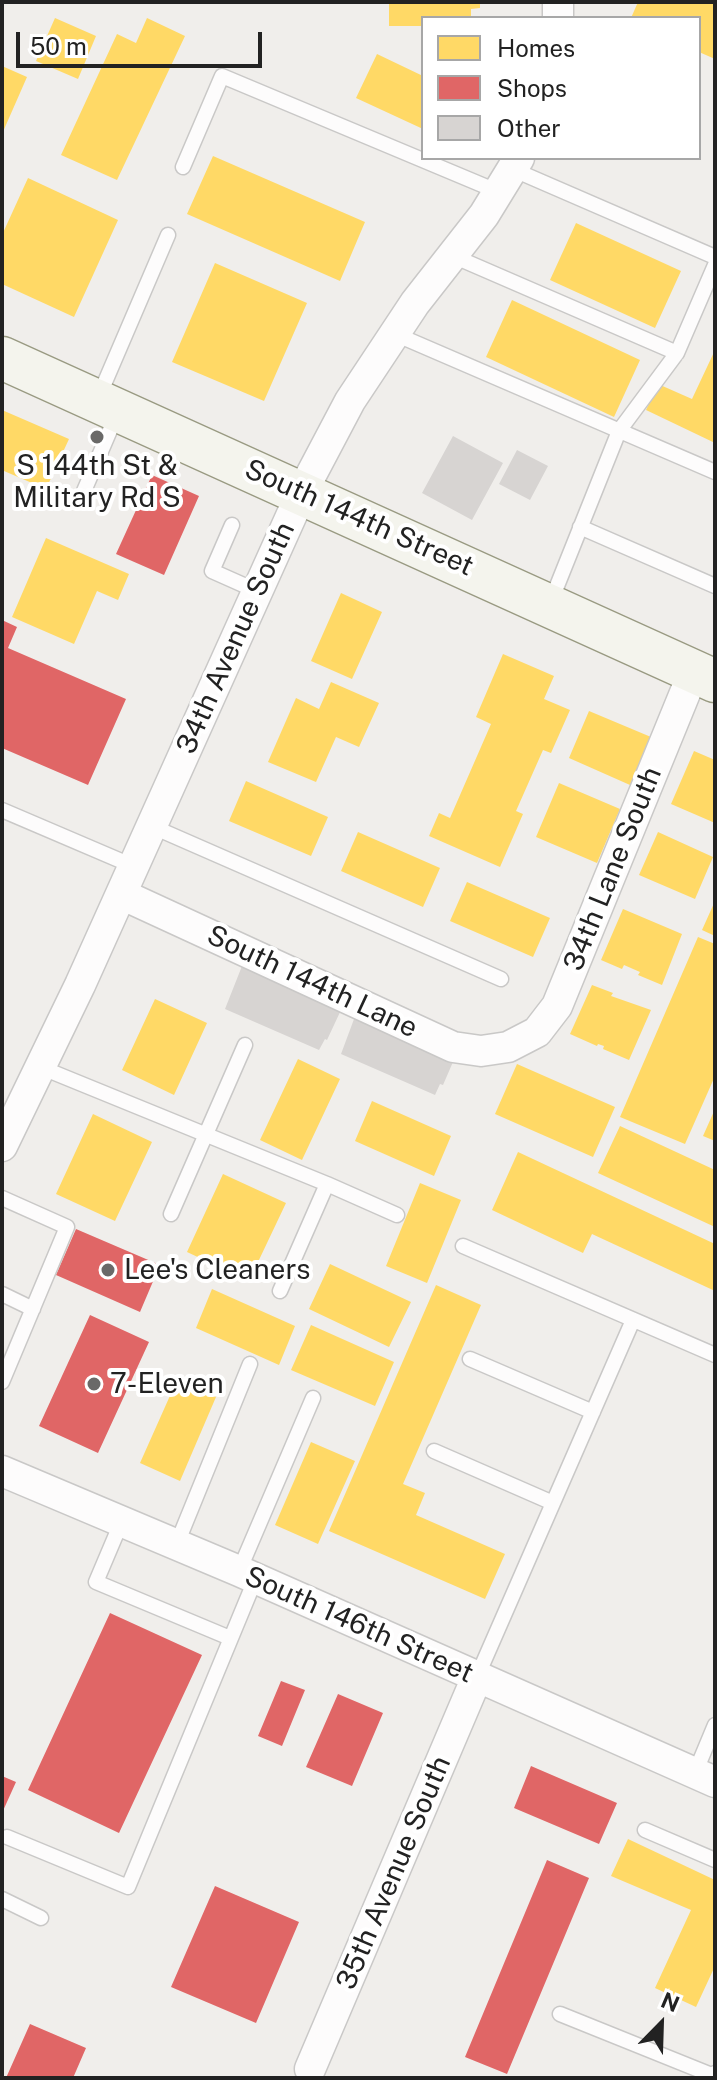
<!DOCTYPE html>
<style>
body{margin:0}
#map{position:relative;width:717px;height:2080px;overflow:hidden;background:#f0eeeb;font-family:"Public Sans",sans-serif}
canvas{display:block}
.frame{position:absolute;inset:0;border:4px solid #222;pointer-events:none}
.legend{position:absolute;left:421px;top:16px;width:280px;height:144px;box-sizing:border-box;background:#fff;border:2px solid #a7a7a7;margin:0;padding:10px 14px;list-style:none;font-size:24px;color:#222}
.legend li{display:flex;align-items:center;gap:16px;height:40px}
.legend b{width:40px;border:2px solid #a7a7a7}
.north{position:absolute;left:621px;top:1984px;width:80px;height:80px;-webkit-text-stroke:6px #fff;paint-order:stroke;rotate:23deg;font-size:22px;font-weight:700;line-height:32px;text-align:center;color:#222}
.north::after{content:'';display:block;margin:auto;width:28px;height:36px;background:#222;clip-path:polygon(50% 0,100% 100%,50% 72%,0 100%)}
.scale{position:absolute;left:16px;top:32px;width:246px;height:36px;box-sizing:border-box;border:4px solid #222;border-top:0;padding-left:10px;font-size:24px;line-height:28px;white-space:nowrap;color:#222;-webkit-text-stroke:6px #fff;paint-order:stroke}
</style>
<div id="map">
<canvas width="717" height="2080"></canvas>
<div class="frame"></div>
<ul class="legend">
<li><b style="height:22px;background:#ffd966"></b>Homes</li>
<li><b style="height:22px;background:#e06666"></b>Shops</li>
<li><b style="height:22px;background:#d7d4d2"></b>Other</li>
</ul>
<div class="north">N</div>
<div class="scale">50 m</div>
</div>
<script>
const context = document.querySelector('canvas').getContext('2d');
context.lineJoin = 'round';
function fill(path, color) {
  context.fillStyle = color;
  context.fill(path, 'evenodd');
}
function shape(rows) {
  const path = new Path2D();
  for (const r of rows) {
    path.moveTo(r[0], r[1]);
    for (let i = 2; i < r.length; i += 2) path.lineTo(r[i], r[i + 1]);
  }
  return path;
}
function stroke(path, color, width, dash) {
  context.strokeStyle = color;
  context.lineWidth = width;
  context.lineCap = dash ? 'butt' : 'round';
  context.setLineDash(dash || []);
  context.stroke(path);
}
function write(font, color, halo, rows, align = 'center') {
  context.font = font + ' "Public Sans",sans-serif';
  context.lineWidth = 8;
  context.setLineDash([]);
  context.textBaseline = 'middle';
  context.strokeStyle = halo;
  context.fillStyle = color;
  for (const [text, x, y, turn = 0] of rows) {
    context.save();
    context.translate(x, y);
    context.rotate((+turn || 0) * Math.PI / 180);
    context.textAlign = isNaN(turn) ? turn : align;
    if (halo) context.strokeText(text, 0, 0);
    context.fillText(text, 0, 0);
    context.restore();
  }
}
fill(shape([
 [389,2,480,2,480,8,471,9,471,18,423,18,423,26,389,26],
 [638,2,715,2,715,59,699,52,699,18,631,18],
 [55,18,96,36,78,79,36,61],
 [147,18,185,36,117,180,61,155,117,34,136,43],
 [377,54,423,76,423,129,356,98],
 [2,66,27,77,2,134],
 [213,156,365,222,340,281,187,214],
 [28,178,118,220,74,317,2,284,2,235],
 [576,223,681,271,655,328,550,280],
 [215,263,307,303,264,401,172,362],
 [512,300,640,360,614,417,486,357],
 [715,350,715,443,646,410,658,384,692,399],
 [2,410,69,439,46,489,4,471,2,476],
 [46,538,129,574,118,600,97,591,74,644,12,617],
 [341,593,382,612,352,679,311,661],
 [503,654,554,676,544,699,570,710,551,753,543,750,516,811,523,814,500,867,429,836,439,813,450,818,491,724,476,717],
 [331,682,379,703,359,747,336,737,316,782,268,762,296,698,319,709],
 [589,711,651,737,630,785,569,758],
 [694,751,715,760,715,823,671,804],
 [246,781,328,817,311,856,229,821],
 [559,783,620,809,597,863,536,837],
 [358,832,440,868,423,907,341,871],
 [658,832,713,857,695,899,639,875],
 [467,882,550,918,533,957,450,921],
 [715,901,715,936,702,930],
 [623,909,682,934,662,985,638,975,640,972,624,965,622,969,601,960],
 [698,937,715,944,715,1076,685,1144,620,1117],
 [592,985,613,993,611,996,651,1010,629,1060,603,1049,604,1046,598,1044,597,1046,570,1034],
 [155,999,207,1023,174,1095,122,1070],
 [298,1059,340,1079,302,1160,260,1140],
 [517,1064,615,1107,593,1157,495,1114],
 [372,1101,451,1136,434,1176,355,1141],
 [715,1109,715,1141,703,1136],
 [93,1114,152,1142,115,1221,56,1194],
 [620,1126,715,1170,715,1227,598,1173],
 [518,1152,715,1244,715,1291,592,1234,583,1253,492,1210],
 [223,1174,286,1203,249,1281,187,1252],
 [420,1183,461,1200,427,1283,386,1266],
 [330,1264,411,1302,389,1347,309,1309],
 [436,1285,481,1305,403,1484,425,1493,416,1515,505,1554,485,1599,329,1531],
 [212,1289,295,1326,279,1365,196,1328],
 [311,1325,394,1362,375,1406,291,1370],
 [177,1380,216,1397,180,1481,140,1463],
 [311,1442,355,1461,318,1544,275,1525],
 [628,1839,715,1880,715,1966,696,2007,655,1988,691,1910,611,1876]
]), '#ffd966');
fill(shape([
 [152,475,199,496,164,575,116,554],
 [2,620,17,627,8,648,126,699,88,785,2,748],
 [76,1229,160,1265,140,1312,56,1275],
 [90,1315,149,1342,98,1453,39,1426],
 [110,1613,202,1655,119,1833,28,1790],
 [281,1681,305,1690,282,1746,258,1736],
 [338,1694,383,1713,352,1786,306,1767],
 [531,1766,617,1803,599,1844,514,1808],
 [2,1776,16,1782,2,1813],
 [547,1860,589,1878,507,2074,465,2057],
 [215,1886,299,1922,256,2023,171,1987],
 [30,2024,86,2048,73,2078,6,2078]
]), '#e06666');
fill(shape([
 [453,436,503,463,472,520,422,493],
 [517,450,548,466,530,500,499,484],
 [242,966,341,1010,327,1040,325,1039,319,1050,225,1009],
 [357,1011,456,1055,443,1085,440,1084,435,1095,341,1054]
]), '#d7d4d2');
const lane = shape([
 [183,167,222,76,499,192],
 [512,169,715,257],
 [453,256,677,353,715,265],
 [395,334,715,472],
 [99,396,168,235],
 [81,498,117,414],
 [232,525,212,571,257,591],
 [580,527,715,586],
 [551,601,619,431,677,353],
 [2,810,133,866],
 [151,826,501,979],
 [40,1067,327,1184,280,1291],
 [327,1184,397,1215],
 [2,1198,67,1227,2,1382],
 [171,1214,245,1045],
 [463,1246,715,1355],
 [2,1294,33,1309],
 [470,1359,593,1412],
 [434,1451,553,1503],
 [121,1523,96,1582,230,1638],
 [176,1546,250,1364],
 [239,1571,313,1398],
 [477,1677,633,1320],
 [695,1773,715,1725],
 [645,1830,715,1860],
 [7,1837,128,1887,255,1580],
 [2,1899,41,1918],
 [560,2014,714,2076,715,2073]
]);
const street = shape([
 [558,2,558,18],
 [121,894,453,1047,481,1051,508,1047,537,1032,557,1006,694,671],
 [2,1146,80,985,302,492,350,401,415,303,484,215,519,158],
 [2,1471,239,1571,715,1782],
 [310,2069,477,1677]
]);
const secondary = shape([
 [2,358,715,681]
]);
stroke(lane, '#c9c8c7', 17);
stroke(street, '#c9c8c7', 33);
stroke(secondary, '#999a82', 45);
stroke(lane, '#fdfcfc', 14);
stroke(street, '#fdfcfc', 30);
stroke(secondary, '#f4f4ed', 42);
for (const [x, y, r, color] of [
 [97,437,8,"#6a6968"],
 [108,1270,8,"#6a6968"],
 [94,1384,8,"#6a6968"]
]) {
  const dot = new Path2D();
  dot.arc(x, y, r, 0, 2 * Math.PI);
  context.fillStyle = color;
  context.fill(dot);
  stroke(dot, '#fff', 3);
}
write('28px', '#222', '#fff', [
 ["S 144th St &",97,466,"center"],
 ["Military Rd S",97,498,"center"],
 ["Lee's Cleaners",124,1270],
 ["7-Eleven",110,1384]
], 'left');
write('28px', '#222', '#fff', [
 ["South 144th Street",359,518,24],
 ["34th Avenue South",236,638,-66],
 ["34th Lane South",613,869,-68],
 ["South 144th Lane",312,982,25],
 ["South 146th Street",359,1625,24],
 ["35th Avenue South",394,1873,-67]
]);
</script>
